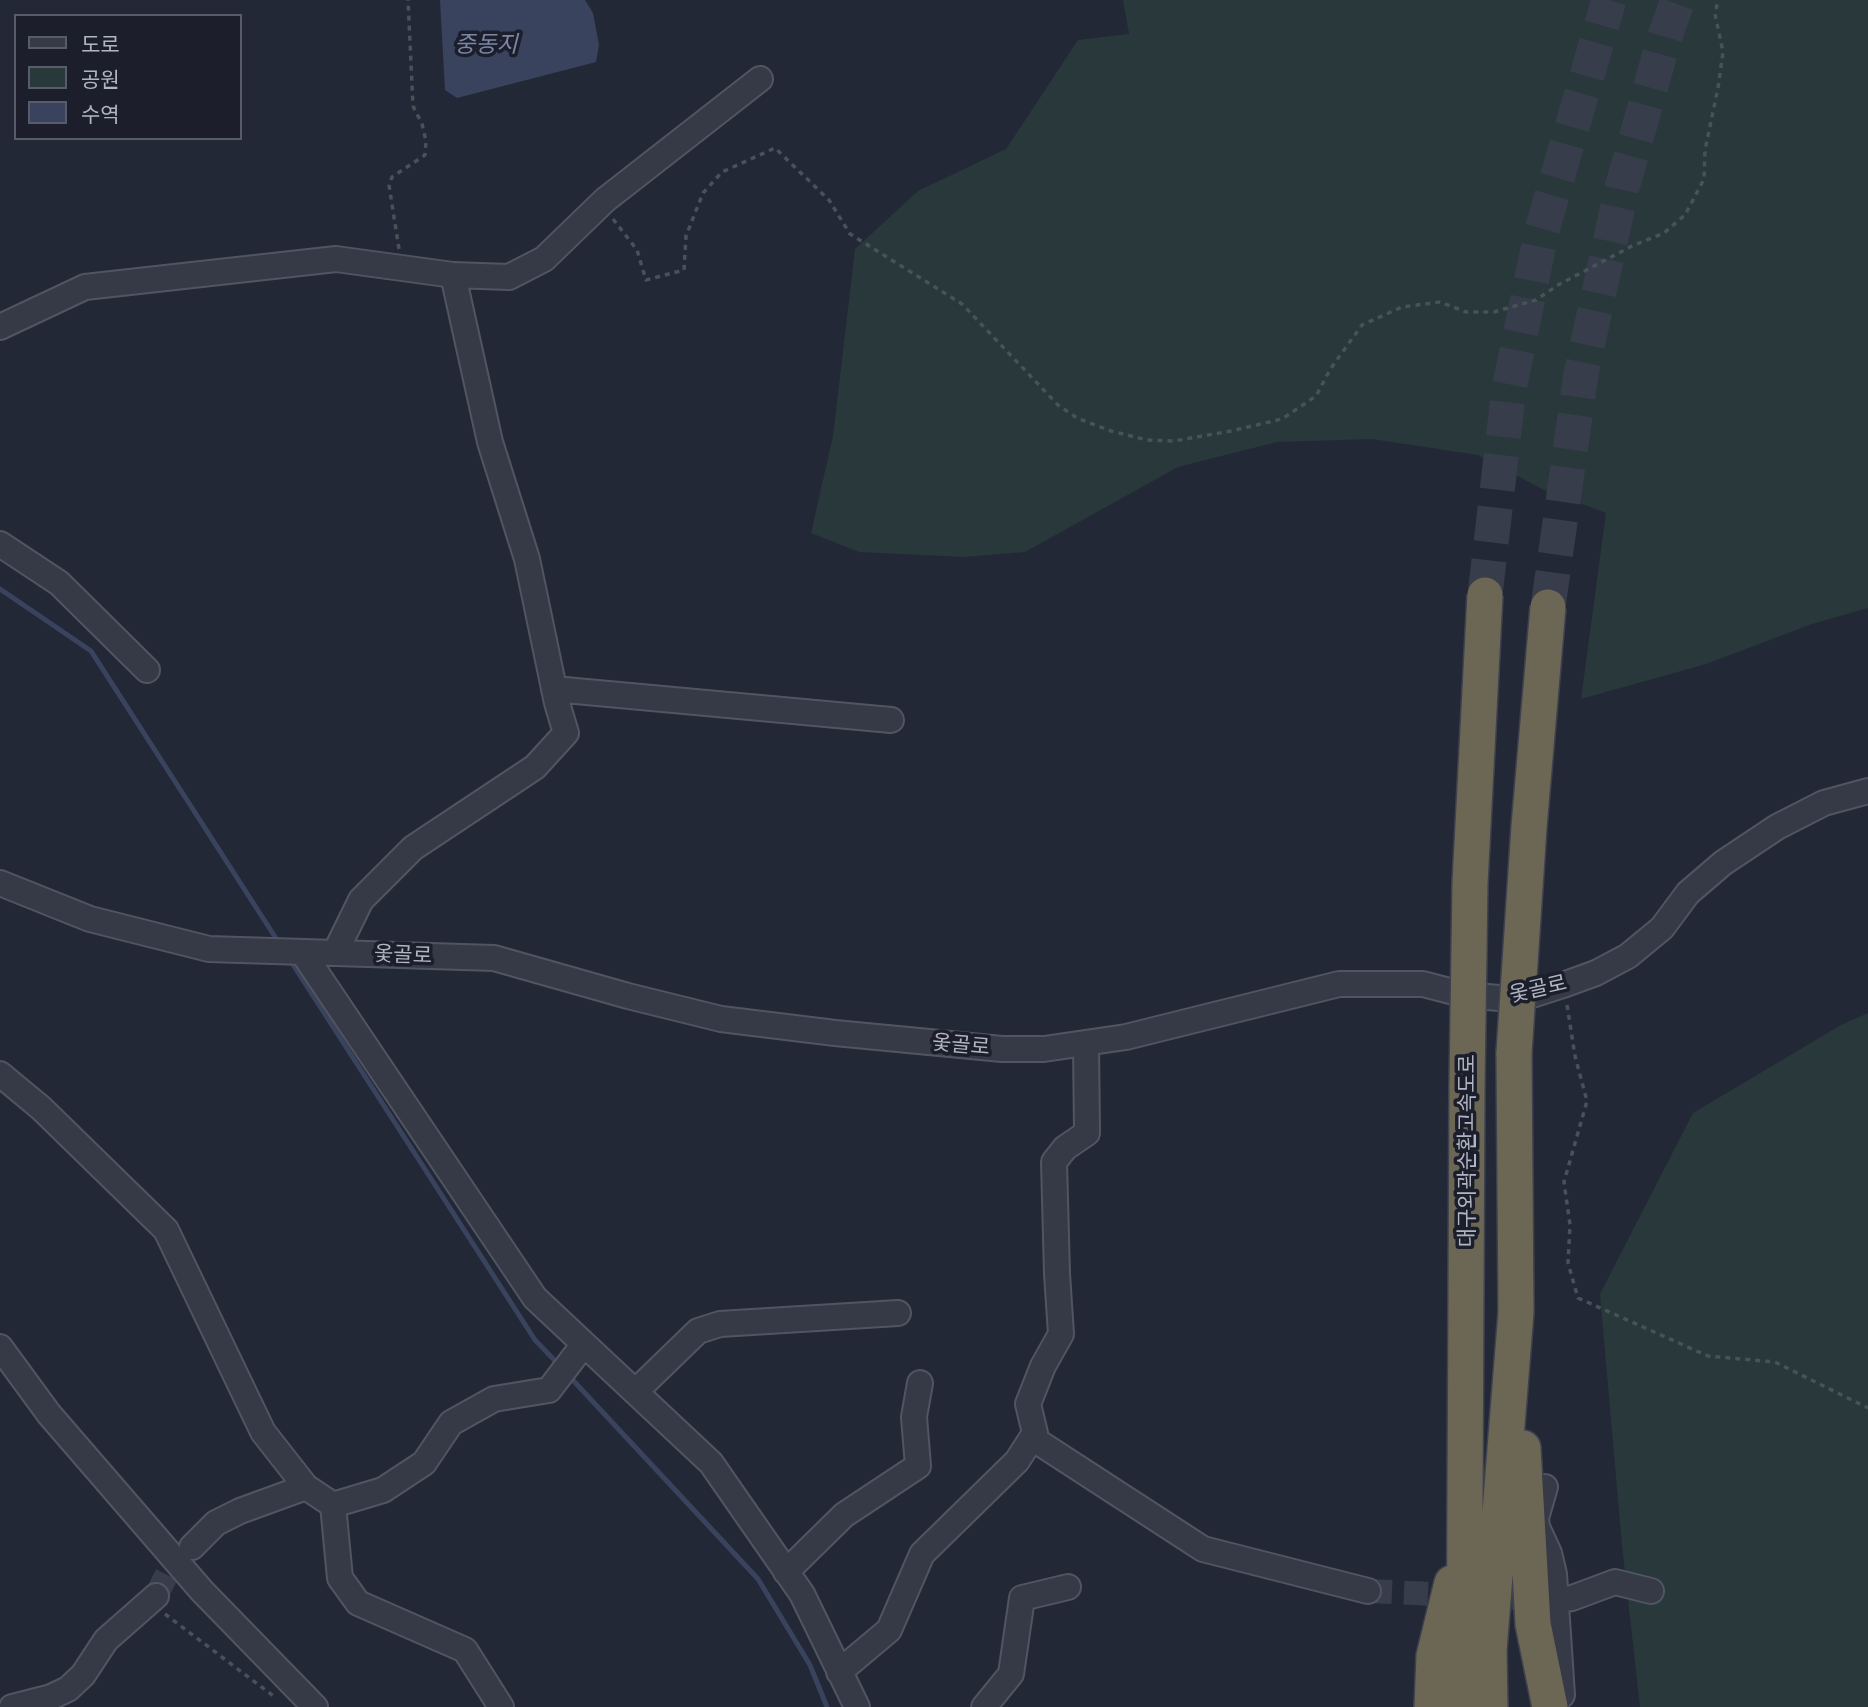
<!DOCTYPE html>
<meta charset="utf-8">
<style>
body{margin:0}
#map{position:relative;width:1868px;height:1707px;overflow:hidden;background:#232836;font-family:"Asap Condensed","Noto Sans KR",sans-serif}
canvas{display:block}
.legend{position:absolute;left:14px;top:14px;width:228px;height:126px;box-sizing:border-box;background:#1c1f2b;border:2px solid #585b68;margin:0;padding:9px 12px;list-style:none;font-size:21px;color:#b1b5c3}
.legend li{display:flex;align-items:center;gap:14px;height:35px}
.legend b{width:35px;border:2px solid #585b68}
</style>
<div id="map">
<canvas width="1868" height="1707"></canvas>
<ul class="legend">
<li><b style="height:9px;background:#363a47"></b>도로</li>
<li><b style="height:19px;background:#29383b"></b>공원</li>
<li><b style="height:19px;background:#3a435d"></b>수역</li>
</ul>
</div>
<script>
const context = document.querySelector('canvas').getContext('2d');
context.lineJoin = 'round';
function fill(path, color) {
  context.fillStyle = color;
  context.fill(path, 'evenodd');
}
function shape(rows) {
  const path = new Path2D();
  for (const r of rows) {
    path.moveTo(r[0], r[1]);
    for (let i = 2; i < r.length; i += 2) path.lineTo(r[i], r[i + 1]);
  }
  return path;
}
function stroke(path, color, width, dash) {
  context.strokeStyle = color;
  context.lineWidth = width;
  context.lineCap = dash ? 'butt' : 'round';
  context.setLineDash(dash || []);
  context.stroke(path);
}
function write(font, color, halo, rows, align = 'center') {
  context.font = font + ' "Asap Condensed","Noto Sans KR",sans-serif';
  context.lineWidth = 7;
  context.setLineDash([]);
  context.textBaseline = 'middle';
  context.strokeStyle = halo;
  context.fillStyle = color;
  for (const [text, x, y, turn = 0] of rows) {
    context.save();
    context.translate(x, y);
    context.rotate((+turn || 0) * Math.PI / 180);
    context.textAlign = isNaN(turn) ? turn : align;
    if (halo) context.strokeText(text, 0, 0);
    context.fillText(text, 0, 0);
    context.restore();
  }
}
fill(shape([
 [1123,0,1868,0,1868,608,1812,624,1706,664,1581,699,1606,513,1542,489,1478,455,1372,439,1277,442,1178,467,1025,552,964,557,859,552,811,533,833,436,855,249,918,191,1006,149,1078,40,1129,34],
 [1868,1013,1868,1707,1640,1707,1622,1545,1600,1294,1693,1113,1841,1025]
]), '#29383b');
fill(shape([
 [440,0,585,0,593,13,599,45,596,62,457,98,445,90]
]), '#3a435d');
stroke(shape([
 [0,589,91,651,279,943],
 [290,960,535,1340,560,1366],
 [569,1376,758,1579,810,1665,827,1707]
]), '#3a435d', 5);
stroke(shape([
 [1368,1591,1546,1599],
 [156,1596,168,1572,190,1549]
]), '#383d4b', 24, [24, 12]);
stroke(shape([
 [1485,595,1509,389,1542,230,1609,0],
 [1548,607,1581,374,1622,188,1665,36,1678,0]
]), '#383d4b', 35, [35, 18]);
const minor = shape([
 [0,327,85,287,336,259,453,275,509,277,544,259,605,200,760,79],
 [0,544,59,583,147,670],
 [554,689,891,720],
 [0,883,90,919,209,949,494,958,628,996,721,1019,835,1033,1002,1049,1044,1049,1126,1037,1339,984,1423,984,1465,995,1499,998,1529,996,1563,985,1596,973,1628,956,1662,928,1688,893,1723,863,1777,827,1824,803,1868,791],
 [303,953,535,1298,711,1463,802,1594,857,1707],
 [335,953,361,900,413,848,535,767,566,733,557,703,527,559,490,442,453,275],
 [0,1074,41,1108,166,1230,263,1432,306,1487,333,1505,340,1578,358,1603,465,1650,501,1707],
 [0,1347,49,1414,202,1591,315,1707],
 [635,1392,698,1331,720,1324,898,1313],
 [1032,1438,1203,1549,1368,1591],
 [1545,1487,1536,1518,1537,1527,1549,1553,1554,1574,1562,1695],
 [333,1505,383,1490,424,1463,451,1423,494,1399,549,1390,584,1344],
 [192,1547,216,1523,240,1511,306,1487],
 [786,1572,844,1515,918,1466,914,1417,920,1383],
 [1555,1600,1572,1598,1615,1582,1651,1591],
 [839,1672,889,1630,922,1554,1017,1461,1035,1433,1028,1404,1043,1366,1061,1334,1057,1274,1054,1162,1065,1148,1087,1133,1086,1044],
 [12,1707,51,1697,68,1689,83,1675,106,1640,156,1596],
 [984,1707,1011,1674,1022,1598,1068,1587]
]);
const highway = shape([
 [1523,1448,1533,1624,1550,1707],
 [1432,1707,1434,1656,1452,1583],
 [1464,1707,1467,1084],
 [1490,1707,1489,1650,1516,1312,1514,1053]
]);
stroke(minor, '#515561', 28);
stroke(highway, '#3e424e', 38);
stroke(shape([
 [613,219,637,250,646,280,684,270,686,236,703,193,722,172,775,148,829,200,850,234,962,304,1058,405,1077,418,1111,431,1147,440,1174,441,1231,431,1282,419,1316,396,1331,368,1362,325,1402,307,1440,302,1466,312,1494,312,1536,300,1558,285,1632,246,1664,233,1685,215,1704,179,1705,150,1718,88,1723,52,1715,14,1718,0],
 [399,249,389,185,392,177,425,155,426,141,422,124,413,106,408,0],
 [1567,1005,1575,1056,1587,1101,1564,1182,1570,1225,1568,1263,1578,1298,1708,1356,1775,1362,1868,1408],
 [165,1614,276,1698]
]), '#475358', 3.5, [5, 5]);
stroke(minor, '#363a47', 24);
stroke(highway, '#6c6754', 35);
const highwayBridge = shape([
 [1514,1053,1529,827,1548,607],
 [1467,1084,1470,883,1485,595]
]);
stroke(highwayBridge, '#3e424e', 38, []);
stroke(highwayBridge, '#6c6754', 35);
write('21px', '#b1b5c3', '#1c1f2b', [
 ["옻골로",403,955,2],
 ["옻골로",1538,989,-13],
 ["옻골로",961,1045,5],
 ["대구외곽순환고속도로",1467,1151,-90]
]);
write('italic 23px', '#7c87a8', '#1c1f2b', [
 ["중동지",486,45]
]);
</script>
